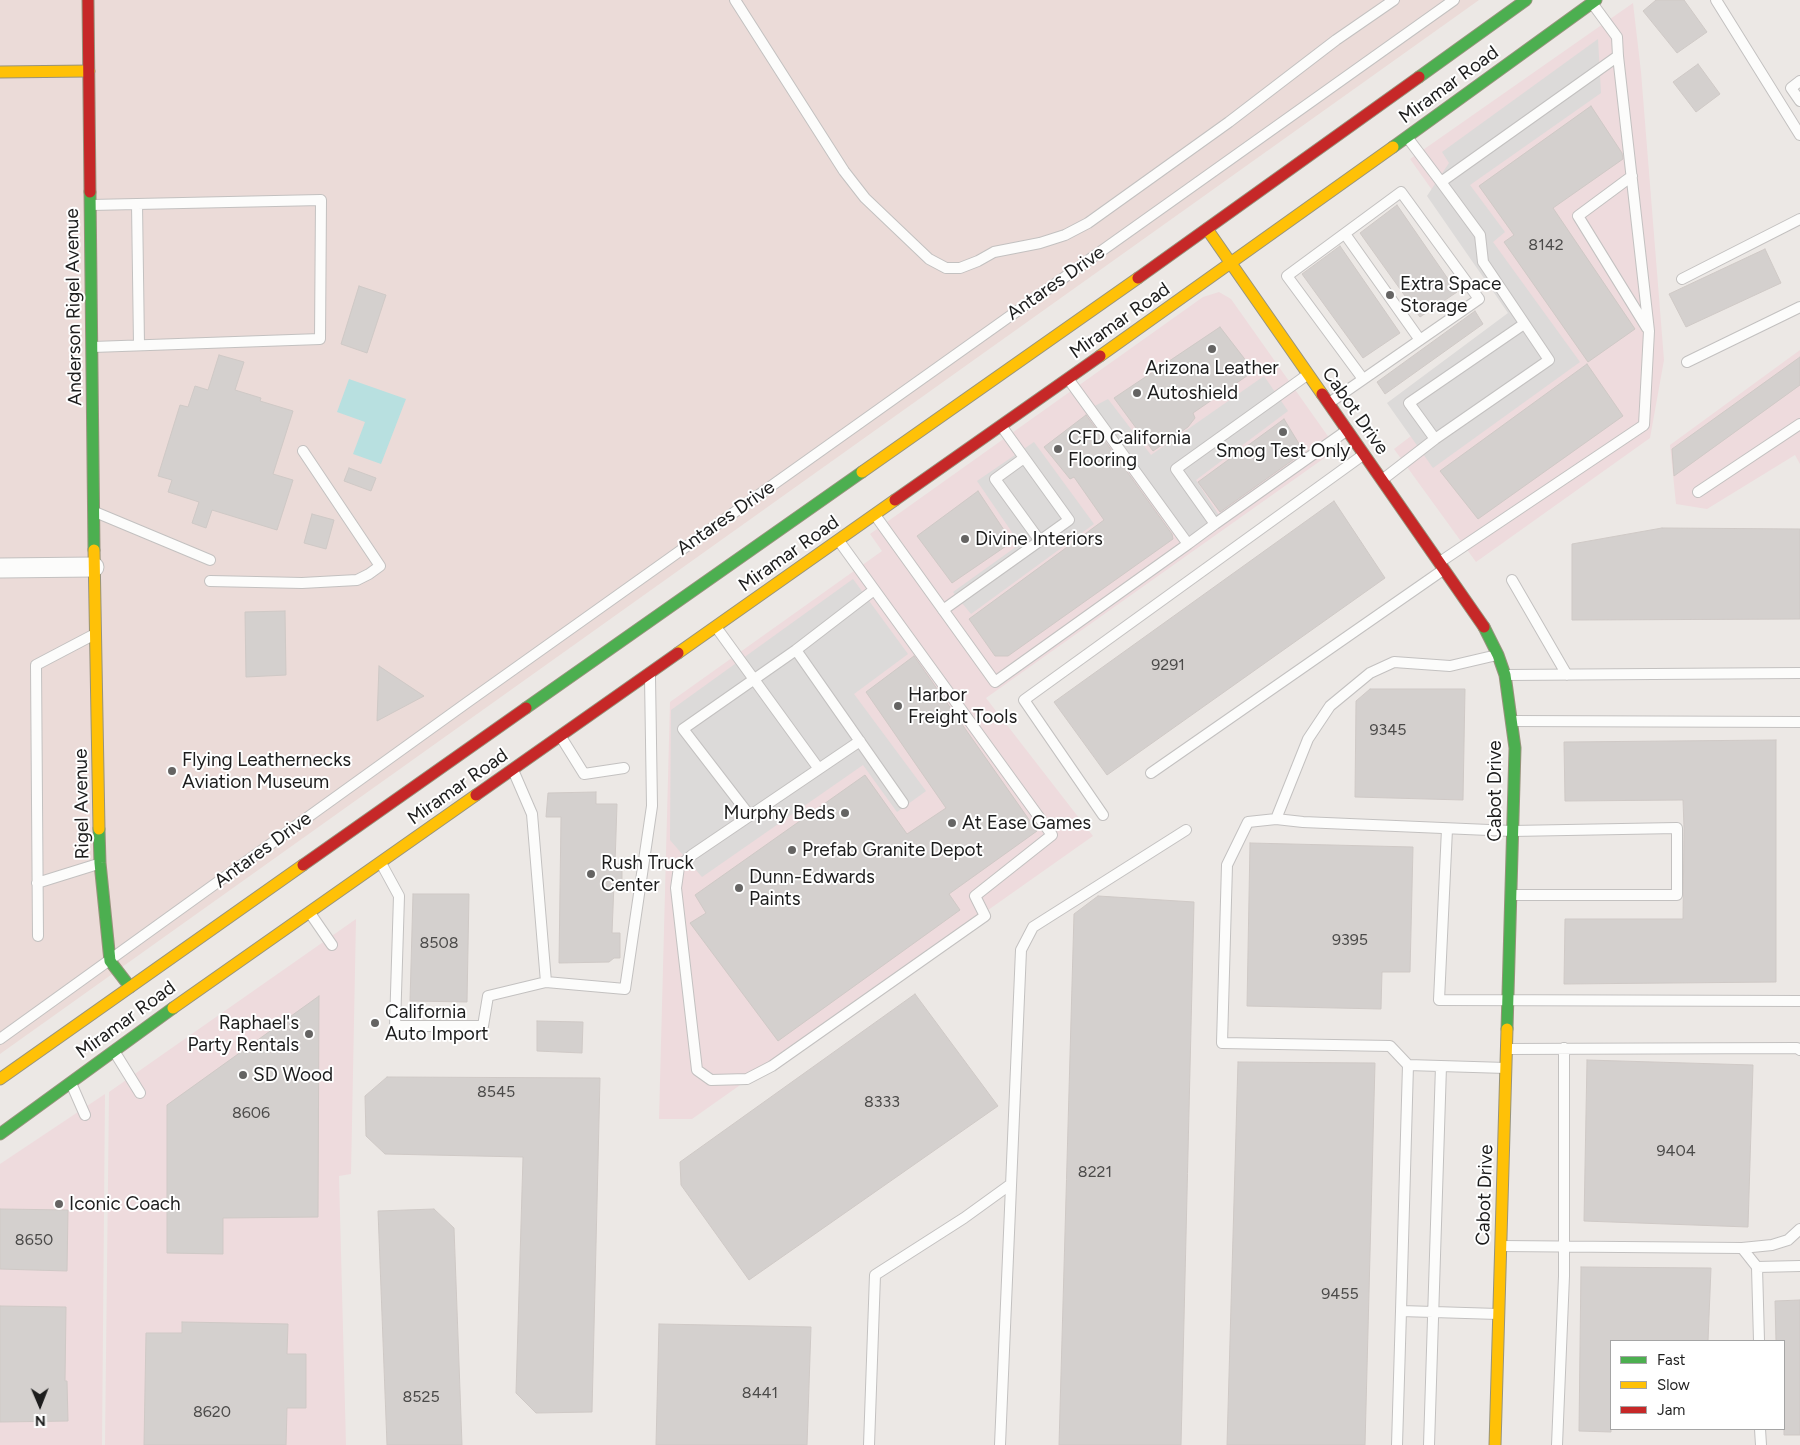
<!DOCTYPE html>
<style>
body{margin:0}
#map{position:relative;width:1800px;height:1445px;overflow:hidden;background:#ece8e5;font-family:Figtree,sans-serif}
canvas{display:block}
.legend{position:absolute;left:1610px;top:1340px;width:175px;height:90px;box-sizing:border-box;background:#fff;border:1px solid #a5a5a5;margin:0;padding:6px 9px;list-style:none;font-size:15px;color:#1d1d1d}
.legend li{display:flex;align-items:center;gap:10px;height:25px}
.legend b{width:25px;border:1px solid #a5a5a5}
.north{position:absolute;left:15px;top:1380px;width:50px;height:50px;-webkit-text-stroke:4px #fff;paint-order:stroke;rotate:179deg;font-size:14px;font-weight:700;line-height:20px;text-align:center;color:#1d1d1d}
.north::after{content:'';display:block;margin:auto;width:18px;height:22px;background:#1d1d1d;clip-path:polygon(50% 0,100% 100%,50% 72%,0 100%)}
</style>
<div id="map">
<canvas width="1800" height="1445"></canvas>
<ul class="legend">
<li><b style="height:6px;background:#4caf50"></b>Fast</li>
<li><b style="height:6px;background:#ffc107"></b>Slow</li>
<li><b style="height:6px;background:#c62828"></b>Jam</li>
</ul>
<div class="north">N</div>
</div>
<script>
const context = document.querySelector('canvas').getContext('2d');
context.lineJoin = 'round';
function fill(path, color) {
  context.fillStyle = color;
  context.fill(path, 'evenodd');
}
function shape(rows) {
  const path = new Path2D();
  for (const r of rows) {
    path.moveTo(r[0], r[1]);
    for (let i = 2; i < r.length; i += 2) path.lineTo(r[i], r[i + 1]);
  }
  return path;
}
function stroke(path, color, width, dash) {
  context.strokeStyle = color;
  context.lineWidth = width;
  context.lineCap = dash ? 'butt' : 'round';
  context.setLineDash(dash || []);
  context.stroke(path);
}
function write(font, color, halo, rows, align = 'center') {
  context.font = font + ' Figtree,sans-serif';
  context.lineWidth = 4;
  context.setLineDash([]);
  context.textBaseline = 'middle';
  context.strokeStyle = halo;
  context.fillStyle = color;
  for (const [text, x, y, turn = 0] of rows) {
    context.save();
    context.translate(x, y);
    context.rotate((+turn || 0) * Math.PI / 180);
    context.textAlign = isNaN(turn) ? turn : align;
    if (halo) context.strokeText(text, 0, 0);
    context.fillText(text, 0, 0);
    context.restore();
  }
}
fill(shape([
 [1633,3,1641,72,1664,360,1650,438,1476,562,1394,449,1538,339,1410,159],
 [1219,292,1231,299,1337,449,986,698,1093,836,692,1119,659,1119,670,702,882,551,870,534,1203,297],
 [1800,350,1800,464,1795,455,1707,509,1676,504,1670,445],
 [356,919,351,1174,339,1176,346,1445,105,1445,109,1092],
 [105,1094,102,1445,0,1445,0,1164]
]), '#eedbdd');
fill(shape([
 [0,0,1479,0,0,1054]
]), '#ebdbd8');
fill(shape([
 [1598,39,1601,93,1470,185,1505,232,1493,242,1580,362,1433,468,1387,403,1508,313,1427,196,1449,163,1442,152],
 [1264,376,1288,411,1196,480,1220,517,1188,541,1085,411,1108,399,1151,455],
 [1034,442,1094,524,971,614,953,592,1020,544,977,481],
 [853,579,908,654,854,694,926,791,897,812,863,765,702,877,670,840,671,710]
]), '#dcdad9');
fill(shape([
 [349,379,406,399,381,464,353,454,365,422,337,412]
]), '#b8e0e0');
const building = shape([
 [1656,0,1684,0,1707,32,1677,53,1643,11,1656,0],
 [1698,64,1720,94,1696,112,1673,82,1698,64],
 [1591,106,1622,153,1623,159,1553,208,1635,329,1588,362,1504,242,1514,235,1479,186,1591,106],
 [1397,205,1457,292,1420,317,1360,233,1397,205],
 [1340,246,1400,333,1363,358,1302,274,1340,246],
 [1765,249,1781,283,1686,327,1669,294,1765,249],
 [359,286,386,295,367,353,341,344,359,286],
 [1475,311,1483,324,1385,394,1377,382,1475,311],
 [1220,327,1254,371,1193,413,1195,418,1188,427,1153,451,1114,398,1220,327],
 [219,355,244,362,235,390,261,398,260,401,293,411,273,474,293,480,277,530,212,510,206,528,192,523,199,502,168,492,172,480,158,476,180,405,188,407,195,386,208,390,219,355],
 [1800,357,1800,385,1674,476,1672,449,1800,357],
 [1587,364,1623,416,1478,519,1440,471,1587,364],
 [1086,415,1172,534,1173,539,1008,656,995,656,969,619,1104,520,1074,477,1070,479,1044,447,1086,415],
 [1284,419,1304,452,1220,512,1198,482,1284,419],
 [349,468,376,478,371,491,344,481,349,468],
 [978,491,1012,542,952,583,917,536,978,491],
 [1334,501,1385,578,1107,775,1054,702,1334,501],
 [312,514,334,520,326,549,304,543,312,514],
 [1662,528,1800,529,1800,619,1572,620,1572,544,1662,528],
 [285,611,286,675,246,677,245,612,285,611],
 [914,656,1037,831,949,894,960,910,778,1041,690,923,706,913,695,895,865,775,907,834,946,808,866,692,914,656],
 [379,666,424,696,377,721,379,666],
 [1370,689,1465,689,1463,800,1355,797,1356,701,1370,689],
 [1776,740,1776,982,1564,984,1565,919,1683,919,1684,828,1683,800,1565,801,1564,742,1776,740],
 [596,792,596,804,617,804,615,864,622,864,622,884,614,884,612,933,620,933,620,958,614,958,609,962,559,963,561,817,546,817,548,793,596,792],
 [1250,843,1413,847,1410,972,1382,972,1381,1009,1247,1006,1250,843],
 [413,894,469,894,467,1002,410,1001,413,894],
 [1098,896,1194,902,1181,1445,1059,1445,1074,914,1098,896],
 [915,994,998,1106,749,1280,681,1185,680,1162,915,994],
 [319,996,318,1217,223,1218,223,1254,167,1253,167,1105,319,996],
 [537,1021,583,1022,582,1053,537,1051,537,1021],
 [1587,1060,1753,1065,1748,1227,1584,1221,1587,1060],
 [1238,1062,1375,1063,1365,1445,1227,1445,1238,1062],
 [387,1077,600,1078,592,1412,536,1413,516,1393,523,1157,385,1154,366,1136,365,1096,387,1077],
 [0,1209,68,1210,67,1271,0,1269,0,1209],
 [434,1209,454,1228,462,1445,387,1445,378,1211,434,1209],
 [1581,1267,1711,1268,1708,1341,1611,1341,1611,1432,1579,1431,1581,1267],
 [1800,1300,1800,1435,1784,1435,1784,1341,1776,1341,1775,1301,1800,1300],
 [0,1306,66,1307,65,1381,67,1381,68,1421,0,1422,0,1306],
 [182,1322,288,1324,287,1354,306,1354,306,1408,287,1408,286,1445,144,1445,146,1333,182,1333,182,1322],
 [659,1324,811,1327,807,1445,656,1445,659,1324]
]);
fill(building, '#d4d0ce');
stroke(building, '#cfc9c6', 1);
const lane = shape([
 [735,0,844,171,865,198,929,259,946,268,960,268,978,261,994,252,1040,243,1065,235,1088,223,1229,122,1336,40,1394,0],
 [1716,0,1800,135],
 [1800,81,1791,88,1800,101],
 [1407,137,1441,182],
 [1632,176,1578,216,1647,328],
 [137,204,139,345],
 [91,205,321,200,320,339,93,347],
 [1345,234,1420,340],
 [1682,279,1800,219],
 [1524,324,1409,403,1435,439,1549,360,1483,262,1480,235,1441,182,1618,56,1617,37,1592,3],
 [1687,362,1800,307],
 [1307,375,1176,469,1215,524,1346,431],
 [1329,403,1479,299,1401,192,1287,276,1363,379],
 [1024,458,995,479,1040,541],
 [1382,480,1435,439],
 [1698,492,1800,424],
 [95,512,210,560],
 [875,515,995,682,1188,544,1069,380],
 [839,541,1052,835,975,896,985,916,772,1066,747,1079,711,1080,697,1070,676,888,679,867,692,855,860,741],
 [1188,544,1215,524],
 [1440,562,1644,425,1649,331,1618,56],
 [1512,580,1567,675],
 [210,581,302,583,357,580,369,574,380,566,303,451],
 [943,610,1069,520,1002,427],
 [716,627,819,769],
 [796,650,903,803],
 [1506,675,1800,673],
 [1512,721,1800,722],
 [561,737,584,774,624,768],
 [513,770,532,814,546,982,625,989,652,806,650,677],
 [1151,773,1443,570],
 [1103,815,1024,700,1363,455],
 [750,816,683,729,796,650,874,590],
 [1276,819,1308,739,1330,706,1370,673,1394,662,1450,666,1497,655],
 [1447,829,1439,1000,1800,1001],
 [381,863,399,896,395,1026,483,1026,488,996,546,982],
 [37,883,98,864],
 [310,913,332,945],
 [38,936,36,665,95,634],
 [0,1039,465,704,1454,0],
 [1507,1049,1797,1048,1800,1050],
 [114,1051,140,1093],
 [1408,1065,1390,1046,1222,1043,1227,865,1248,822,1276,819,1303,822,1512,831,1677,828,1677,895,1512,895],
 [71,1083,85,1115],
 [1501,1246,1742,1248,1772,1245,1788,1240,1800,1229],
 [1742,1248,1757,1267,1759,1341],
 [1757,1267,1800,1266],
 [1498,1314,1401,1311,1408,1065,1506,1068],
 [1760,1429,1761,1445],
 [869,1445,875,1275,964,1218,1011,1184],
 [1000,1445,1021,950,1033,927,1186,830],
 [1397,1445,1401,1311],
 [1429,1445,1441,1066],
 [1557,1445,1564,1276,1564,1048]
]);
const street = shape([
 [0,568,94,567]
]);
const fast = shape([
 [1419,77,1526,0],
 [1393,147,1596,0],
 [90,192,94,550],
 [1484,627,1498,655,1505,675,1515,748,1507,1029],
 [526,708,862,472],
 [99,829,100,863,110,961,130,987],
 [0,1134,173,1008]
]);
const slow = shape([
 [0,72,89,71],
 [1207,229,1322,394],
 [1100,356,1393,147],
 [862,472,1138,278],
 [94,550,99,829],
 [678,653,895,500],
 [173,1008,476,795],
 [0,1079,303,865],
 [1495,1445,1507,1029]
]);
const jam = shape([
 [88,0,90,192],
 [1138,278,1419,77],
 [1322,394,1484,627],
 [895,500,1100,356],
 [476,795,678,653],
 [303,865,526,708]
]);
stroke(lane, '#c3c1c0', 12);
stroke(street, '#c3c1c0', 21);
stroke(fast, '#97937c', 13);
stroke(slow, '#97937c', 13);
stroke(jam, '#97937c', 13);
stroke(lane, '#fcfcfb', 10);
stroke(street, '#fcfcfb', 19);
stroke(fast, '#4caf50', 11);
stroke(slow, '#ffc107', 11);
stroke(jam, '#c62828', 11);
for (const [x, y, r, color] of [
 [1390,295,5,"#656463"],
 [1212,349,5,"#656463"],
 [1137,393,5,"#656463"],
 [1283,432,5,"#656463"],
 [1058,449,5,"#656463"],
 [965,539,5,"#656463"],
 [898,706,5,"#656463"],
 [172,771,5,"#656463"],
 [845,813,5,"#656463"],
 [952,823,5,"#656463"],
 [792,850,5,"#656463"],
 [591,874,5,"#656463"],
 [739,888,5,"#656463"],
 [375,1023,5,"#656463"],
 [309,1034,5,"#656463"],
 [243,1075,5,"#656463"],
 [59,1204,5,"#656463"]
]) {
  const dot = new Path2D();
  dot.arc(x, y, r, 0, 2 * Math.PI);
  context.fillStyle = color;
  context.fill(dot);
  stroke(dot, '#fff', 2);
}
write('16px', '#4b4a49', null, [
 ["8142",1546,245],
 ["9291",1168,665],
 ["9345",1388,730],
 ["9395",1350,940],
 ["8508",439,943],
 ["8545",496,1092],
 ["8333",882,1102],
 ["8606",251,1113],
 ["9404",1676,1151],
 ["8221",1095,1172],
 ["8650",34,1240],
 ["9455",1340,1294],
 ["8441",760,1393],
 ["8525",421,1397],
 ["8620",212,1412]
]);
write('19px', '#1d1d1d', '#fff', [
 ["Miramar Road",1449,85,-36],
 ["Antares Drive",1056,283,-35],
 ["Anderson Rigel Avenue",74,307,-91],
 ["Miramar Road",1120,321,-35],
 ["Cabot Drive",1355,411,55],
 ["Antares Drive",726,518,-35],
 ["Miramar Road",789,554,-35],
 ["Miramar Road",458,787,-35],
 ["Cabot Drive",1495,791,-90],
 ["Rigel Avenue",82,804,-91],
 ["Antares Drive",263,850,-36],
 ["Miramar Road",126,1020,-36],
 ["Cabot Drive",1485,1195,-88]
]);
write('19px', '#1d1d1d', '#fff', [
 ["Extra Space",1400,284],
 ["Storage",1400,306],
 ["Arizona Leather",1212,368,"center"],
 ["Autoshield",1147,393],
 ["CFD California",1068,438],
 ["Flooring",1068,460],
 ["Smog Test Only",1283,451,"center"],
 ["Divine Interiors",975,539],
 ["Harbor",908,695],
 ["Freight Tools",908,717],
 ["Flying Leathernecks",182,760],
 ["Aviation Museum",182,782],
 ["Murphy Beds",835,813,"right"],
 ["At Ease Games",962,823],
 ["Prefab Granite Depot",802,850],
 ["Rush Truck",601,863],
 ["Center",601,885],
 ["Dunn-Edwards",749,877],
 ["Paints",749,899],
 ["California",385,1012],
 ["Auto Import",385,1034],
 ["Raphael's",299,1023,"right"],
 ["Party Rentals",299,1045,"right"],
 ["SD Wood",253,1075],
 ["Iconic Coach",69,1204]
], 'left');
</script>
